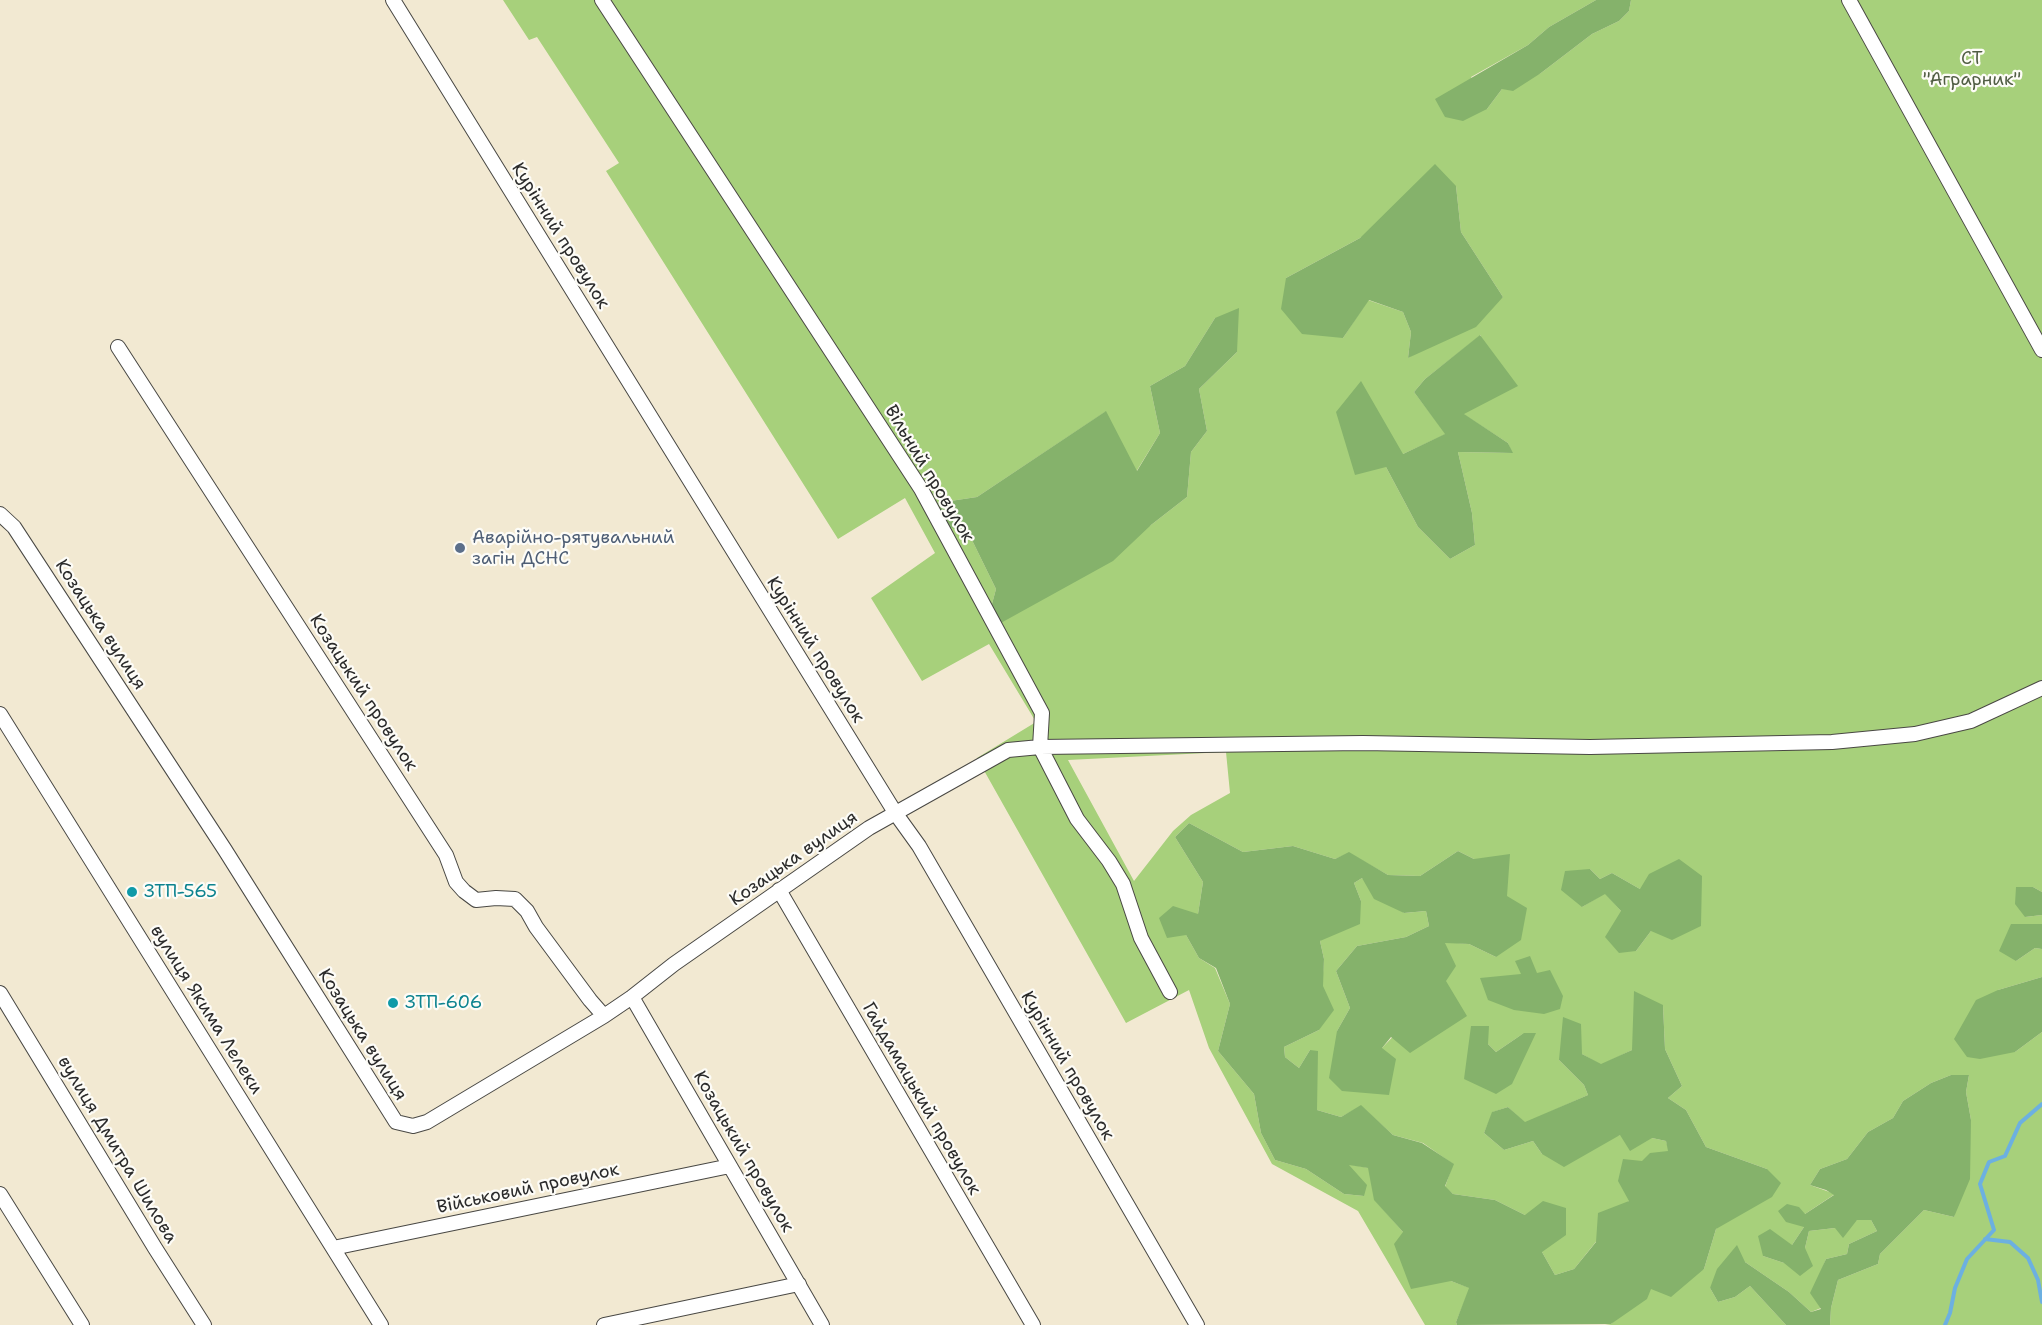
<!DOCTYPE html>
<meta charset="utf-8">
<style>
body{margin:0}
canvas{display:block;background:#f2e9d2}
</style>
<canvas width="2042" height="1325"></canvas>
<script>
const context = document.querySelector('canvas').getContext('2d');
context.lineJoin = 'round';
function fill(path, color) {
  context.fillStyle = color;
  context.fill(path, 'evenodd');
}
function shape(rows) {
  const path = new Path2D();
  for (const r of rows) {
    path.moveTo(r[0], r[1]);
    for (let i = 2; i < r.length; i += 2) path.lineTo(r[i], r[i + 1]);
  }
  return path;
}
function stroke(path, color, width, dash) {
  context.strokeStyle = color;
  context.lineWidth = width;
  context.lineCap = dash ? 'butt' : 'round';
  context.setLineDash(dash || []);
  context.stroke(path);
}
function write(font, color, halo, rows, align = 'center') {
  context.font = font + ' "Shantell Sans",sans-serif';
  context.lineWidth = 4.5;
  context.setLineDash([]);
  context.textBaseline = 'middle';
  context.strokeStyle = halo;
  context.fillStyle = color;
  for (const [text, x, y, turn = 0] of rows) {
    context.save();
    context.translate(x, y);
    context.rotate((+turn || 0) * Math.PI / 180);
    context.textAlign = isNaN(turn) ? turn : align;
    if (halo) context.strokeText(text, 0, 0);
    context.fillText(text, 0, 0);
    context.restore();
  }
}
fill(shape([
 [503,0,1596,0,1549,27,1528,45,1471,77,1487,109,1502,89,1541,73,1592,34,1619,21,1629,11,1631,0,2042,0,2042,892,2033,887,2025,917,2042,915,2042,924,2011,924,2016,961,2035,948,2042,949,2042,977,1998,990,2015,1052,2042,1032,2042,1325,1830,1325,1831,1308,1838,1280,1878,1264,1880,1254,1924,1210,1954,1217,1971,1120,1966,1092,1969,1075,1951,1075,1931,1083,1903,1101,1893,1118,1868,1132,1847,1159,1820,1169,1810,1185,1835,1194,1805,1214,1804,1227,1792,1245,1763,1256,1784,1263,1805,1248,1809,1231,1835,1228,1857,1220,1871,1220,1877,1231,1849,1244,1847,1254,1826,1259,1820,1274,1821,1308,1811,1312,1789,1292,1745,1262,1710,1288,1718,1302,1735,1297,1750,1286,1786,1325,1605,1325,1611,1324,1651,1288,1704,1269,1716,1229,1767,1169,1706,1147,1686,1110,1668,1098,1682,1086,1665,1049,1663,1005,1632,1050,1601,1065,1582,1054,1559,1060,1584,1085,1588,1095,1525,1123,1508,1107,1493,1112,1484,1133,1504,1150,1533,1141,1542,1154,1620,1135,1652,1138,1666,1141,1669,1151,1574,1269,1555,1275,1542,1252,1525,1215,1495,1200,1453,1194,1445,1187,1453,1164,1423,1143,1393,1135,1361,1106,1341,1117,1317,1110,1310,1050,1299,1068,1285,1057,1284,1047,1319,1030,1324,959,1320,941,1361,901,1354,883,1362,878,1404,913,1426,911,1429,926,1406,937,1357,946,1336,971,1350,1008,1337,1031,1382,1048,1446,981,1445,942,1469,944,1496,957,1507,896,1474,859,1458,851,1420,876,1388,875,1349,853,1335,859,1293,846,1243,852,1189,823,1175,837,1203,882,1198,914,1186,935,1199,958,1215,968,1230,1004,1218,1051,1254,1094,1261,1133,1275,1160,1306,1169,1344,1194,1364,1196,1348,1164,1369,1168,1375,1200,1403,1232,1451,1281,1470,1288,1456,1322,1457,1325,1425,1325,1358,1211,1272,1164,1209,1048,1189,990,1126,1023,977,758,1036,722,989,644,922,681,871,598,935,553,905,498,838,539,606,171,619,163,537,37,529,40],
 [1456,186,1461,232,1503,297,1408,358,1411,332,1403,312,1368,300,1343,338,1286,278],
 [1215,318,1237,352,1199,389,1207,431,1191,452,1187,497,1151,525,992,604,996,589,970,536,937,503,977,497,1105,412,1136,472,1160,433,1150,386,1185,366],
 [1481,335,1463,414,1508,443,1512,453,1458,452,1472,513,1475,545,1450,559,1418,527,1386,467,1403,454,1446,434,1414,392,1425,379],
 [1226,752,1230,793,1191,815,1173,831,1134,881,1068,760],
 [1590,869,1600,879,1612,873,1640,889,1651,931,1636,951,1621,911,1605,893,1582,907],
 [1524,1033,1464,1079,1488,1044,1496,1052]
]), '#a7d07b');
fill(shape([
 [1596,0,1631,0,1629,11,1619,21,1592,34,1541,73,1513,91,1502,89,1487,109,1463,121,1445,117,1435,99,1528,45,1549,27],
 [1435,164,1456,186,1461,232,1503,297,1476,327,1408,358,1411,332,1403,312,1369,300,1343,338,1302,334,1281,309,1286,278,1360,238],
 [1239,308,1237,352,1199,389,1207,431,1191,452,1187,497,1151,525,1113,561,999,624,992,604,996,589,970,536,939,522,937,503,977,497,1106,411,1137,471,1160,433,1150,386,1185,366,1215,318],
 [1480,335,1518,386,1464,414,1508,443,1513,453,1458,452,1472,513,1475,545,1450,559,1418,527,1386,467,1355,475,1336,412,1361,381,1403,454,1445,434,1414,392,1425,379],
 [1189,823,1243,852,1293,846,1335,859,1349,852,1388,875,1420,876,1458,851,1474,859,1510,854,1507,896,1527,908,1521,940,1496,957,1469,944,1445,943,1456,966,1446,981,1467,1016,1410,1053,1391,1037,1382,1048,1396,1059,1389,1095,1342,1091,1329,1078,1337,1031,1350,1008,1336,971,1357,946,1406,937,1429,926,1426,911,1404,913,1374,899,1362,878,1354,883,1361,901,1360,924,1320,941,1324,959,1323,986,1334,1010,1319,1030,1284,1047,1285,1057,1299,1068,1310,1050,1318,1051,1317,1110,1341,1117,1361,1105,1393,1135,1422,1143,1454,1164,1445,1186,1453,1194,1495,1200,1525,1215,1543,1201,1566,1208,1566,1235,1542,1252,1555,1275,1574,1269,1596,1242,1598,1213,1629,1201,1618,1181,1623,1159,1642,1161,1650,1153,1668,1151,1666,1141,1652,1138,1630,1151,1620,1135,1564,1167,1542,1154,1533,1141,1504,1150,1484,1133,1492,1112,1508,1107,1525,1122,1588,1095,1584,1085,1559,1060,1563,1017,1581,1024,1582,1054,1601,1064,1632,1050,1634,991,1663,1005,1665,1049,1682,1086,1668,1098,1686,1110,1706,1147,1767,1169,1781,1183,1772,1197,1716,1229,1704,1269,1671,1297,1651,1289,1647,1299,1611,1324,1457,1325,1456,1322,1469,1288,1451,1281,1411,1289,1394,1244,1403,1232,1374,1200,1368,1168,1349,1165,1367,1185,1364,1196,1344,1194,1306,1169,1275,1160,1261,1133,1254,1094,1218,1051,1230,1004,1216,968,1199,958,1186,935,1167,938,1159,918,1173,906,1198,914,1203,882,1175,837],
 [1679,859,1702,876,1701,926,1672,940,1651,931,1636,951,1619,953,1605,937,1621,911,1605,894,1582,907,1561,890,1565,871,1590,869,1600,879,1612,873,1640,889,1649,874],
 [2016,887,2033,887,2042,892,2042,915,2025,917,2015,904],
 [2011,924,2042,924,2042,949,2035,948,2016,961,1999,951],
 [1530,956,1537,973,1550,970,1563,996,1560,1009,1544,1014,1514,1010,1488,1000,1480,978,1521,974,1515,961],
 [2042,977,2042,1032,2015,1052,1980,1059,1967,1057,1954,1039,1976,1000,1998,990],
 [1471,1026,1489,1026,1488,1044,1496,1052,1524,1033,1536,1033,1512,1084,1496,1094,1464,1079],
 [1951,1075,1969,1075,1966,1092,1971,1120,1970,1179,1954,1217,1924,1210,1880,1254,1878,1264,1838,1280,1831,1308,1830,1325,1786,1325,1750,1286,1735,1297,1718,1302,1710,1288,1717,1269,1737,1245,1745,1262,1789,1292,1811,1312,1821,1309,1810,1293,1826,1259,1847,1254,1849,1244,1877,1231,1871,1220,1857,1220,1843,1238,1835,1228,1809,1231,1805,1248,1813,1266,1800,1276,1784,1263,1763,1256,1758,1236,1770,1229,1792,1245,1804,1227,1786,1222,1778,1211,1787,1204,1799,1207,1805,1214,1834,1195,1826,1190,1810,1185,1820,1169,1847,1159,1868,1132,1893,1118,1903,1101,1931,1083]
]), '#85b26b');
stroke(shape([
 [1985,1239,2010,1242,2028,1258,2038,1280,2042,1302],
 [1945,1325,1950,1313,1955,1288,1967,1259,1994,1230,1980,1184,1989,1162,2005,1156,2020,1123,2042,1104]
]), '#6cb0e1', 4);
const minor = shape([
 [393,0,896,814,919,846,1197,1325],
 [602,0,921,489,1042,713,1040,747,1077,819,1109,861,1123,884,1141,938,1170,992],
 [1849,0,2042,350],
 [118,347,446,855,456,882,464,891,476,900,496,898,515,899,527,911,536,927,590,1000,604,1016],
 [0,514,14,527,225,850,396,1122,413,1126,427,1122,604,1016,632,997,674,964,869,828,1008,750,1040,747,1363,743,1590,747,1832,742,1915,734,1971,721,2042,688],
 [0,714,381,1325],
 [779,890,1033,1325],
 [0,993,155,1248,204,1325],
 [632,997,822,1325],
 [0,1194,82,1325],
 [333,1248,730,1166],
 [604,1325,799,1284]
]);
stroke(minor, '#494844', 16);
stroke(minor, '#fff', 14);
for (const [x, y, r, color] of [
 [460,548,6,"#5c6f8a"],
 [132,892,6,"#0f9aa8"],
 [393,1003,6,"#0f9aa8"]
]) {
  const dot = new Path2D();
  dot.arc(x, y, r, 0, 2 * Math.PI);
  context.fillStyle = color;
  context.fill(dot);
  stroke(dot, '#fdfcf7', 2);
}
write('18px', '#505d43', '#fdfcf7', [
 ["СТ",1972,59],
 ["\"Аграрник\"",1972,80]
]);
write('18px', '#2b2b2b', '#fdfcf7', [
 ["Курінний провулок",560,236,58],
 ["Вільний провулок",929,474,59],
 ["Козацька вулиця",100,625,57],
 ["Курінний провулок",815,650,58],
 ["Козацький провулок",363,693,57],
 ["Козацька вулиця",794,859,-35],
 ["вулиця Якима Лелеки",206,1010,58],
 ["Козацька вулиця",362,1035,58],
 ["Курінний провулок",1067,1066,60],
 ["Гайдамацький провулок",921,1099,60],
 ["вулиця Дмитра Шилова",117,1150,59],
 ["Козацький провулок",743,1152,60],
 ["Військовий провулок",528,1189,-12]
]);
write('18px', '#4e5e75', '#fdfcf7', [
 ["Аварійно-рятувальний",472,538],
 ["загін ДСНС",472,559]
], 'left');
write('18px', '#0d838f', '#fdfcf7', [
 ["ЗТП-565",144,892],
 ["ЗТП-606",405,1003]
], 'left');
</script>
